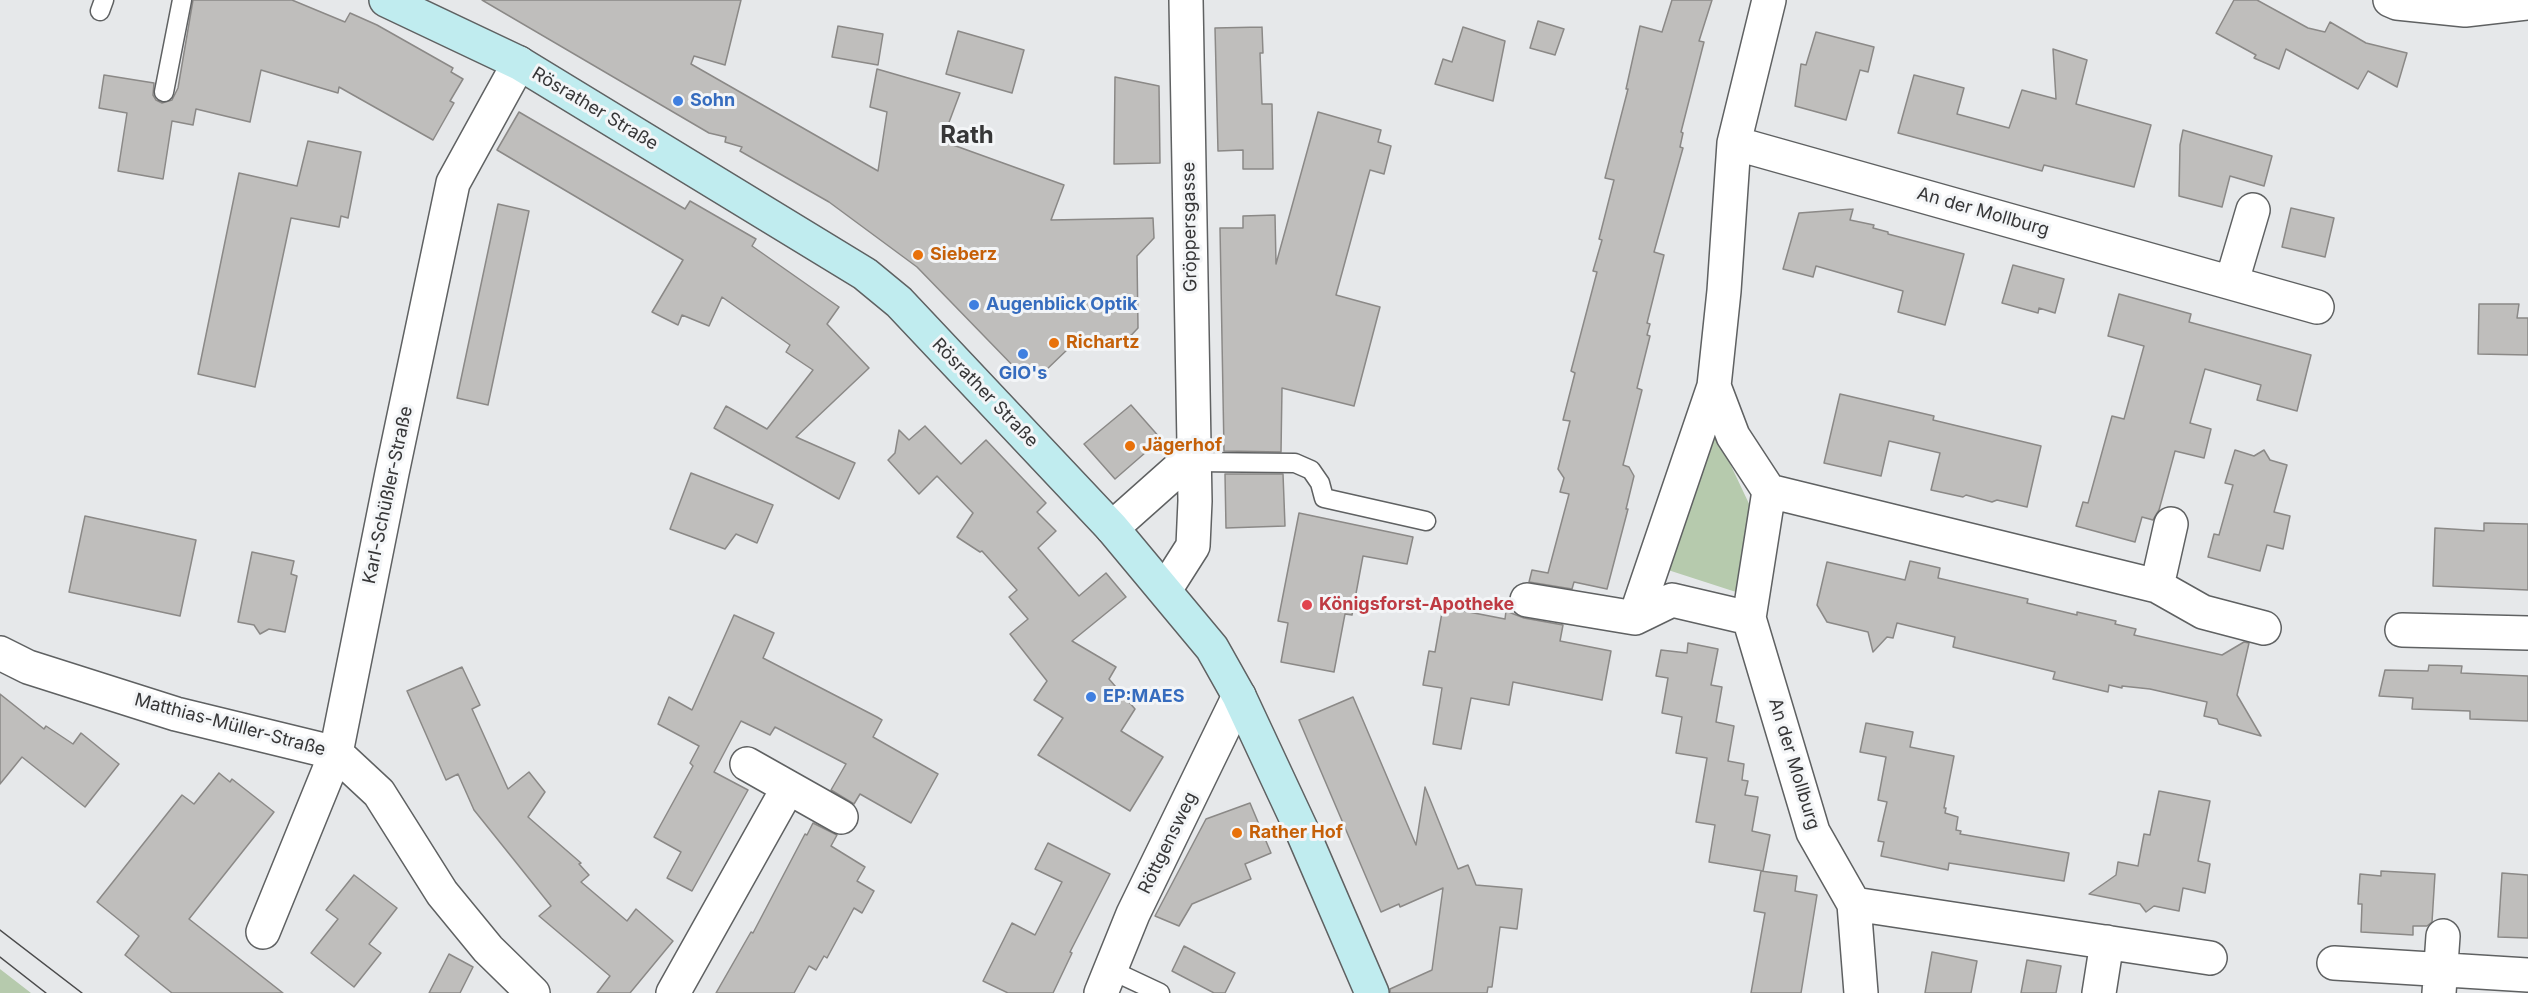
<!DOCTYPE html>
<meta charset="utf-8">
<style>
body{margin:0}
canvas{display:block;background:#e6e8ea}
</style>
<canvas width="2528" height="993"></canvas>
<script>
const context = document.querySelector('canvas').getContext('2d');
context.lineJoin = 'round';
function fill(path, color) {
  context.fillStyle = color;
  context.fill(path, 'evenodd');
}
function shape(rows) {
  const path = new Path2D();
  for (const r of rows) {
    path.moveTo(r[0], r[1]);
    for (let i = 2; i < r.length; i += 2) path.lineTo(r[i], r[i + 1]);
  }
  return path;
}
function stroke(path, color, width, dash) {
  context.strokeStyle = color;
  context.lineWidth = width;
  context.lineCap = dash ? 'butt' : 'round';
  context.setLineDash(dash || []);
  context.stroke(path);
}
function write(font, color, halo, rows, align = 'center') {
  context.font = font + ' Inter,sans-serif';
  context.lineWidth = 6;
  context.setLineDash([]);
  context.textBaseline = 'middle';
  context.strokeStyle = halo;
  context.fillStyle = color;
  for (const [text, x, y, turn = 0] of rows) {
    context.save();
    context.translate(x, y);
    context.rotate((+turn || 0) * Math.PI / 180);
    context.textAlign = isNaN(turn) ? turn : align;
    if (halo) context.strokeText(text, 0, 0);
    context.fillText(text, 0, 0);
    context.restore();
  }
}
fill(shape([
 [1716,434,1752,510,1736,592,1668,570,1703,439],
 [0,969,31,993,0,993]
]), '#b6caad');
const building = shape([
 [193,0,292,0,345,22,350,13,377,25,453,68,451,72,463,79,450,101,454,103,433,140,339,87,338,93,261,70,250,122,196,109,193,125,172,121,163,179,118,171,127,113,99,108,104,75,154,83,153,95,156,100,162,103,172,100,178,88,193,0],
 [482,0,741,0,725,65,694,56,691,64,878,171,887,112,870,107,877,69,960,93,942,141,1064,185,1051,220,1153,218,1154,238,1137,256,1138,328,1121,346,1070,347,1044,372,1019,372,917,267,829,202,740,151,742,147,725,142,726,137,709,133,482,0],
 [1672,0,1712,0,1699,41,1704,42,1681,132,1683,133,1680,147,1683,148,1654,252,1664,255,1647,323,1650,324,1647,335,1650,336,1637,388,1642,390,1623,465,1629,467,1634,476,1626,509,1628,509,1607,589,1574,582,1572,589,1529,582,1532,570,1548,573,1569,494,1560,492,1564,478,1558,469,1570,421,1563,420,1575,373,1571,371,1597,272,1593,271,1602,240,1599,239,1614,180,1605,178,1628,89,1626,89,1640,26,1662,32,1672,0],
 [2234,0,2257,0,2308,28,2325,32,2330,22,2366,43,2407,53,2397,87,2368,71,2358,89,2286,49,2279,69,2254,58,2256,55,2216,33,2234,0],
 [1538,21,1564,29,1555,55,1530,48,1538,21],
 [838,26,883,34,878,65,832,57,838,26],
 [1262,27,1263,53,1260,53,1262,104,1272,104,1273,169,1243,169,1243,150,1218,151,1215,28,1262,27],
 [1463,27,1505,41,1493,101,1435,84,1443,59,1452,62,1463,27],
 [958,31,1024,50,1012,93,946,74,958,31],
 [1816,32,1874,47,1868,72,1860,70,1846,120,1795,106,1801,64,1806,65,1816,32],
 [2053,49,2087,60,2076,104,2151,125,2134,187,2044,165,2042,171,1898,133,1914,75,1964,88,1957,114,2009,128,2022,90,2056,99,2053,49],
 [1115,77,1159,86,1160,163,1114,164,1115,77],
 [519,112,685,209,690,201,756,239,752,246,839,307,827,324,869,368,796,437,855,463,839,499,714,428,726,406,767,429,813,370,786,352,790,345,722,297,709,326,682,315,678,325,652,312,683,260,497,150,519,112],
 [1318,112,1381,130,1378,142,1391,146,1384,174,1370,170,1336,295,1380,307,1354,406,1282,388,1281,452,1224,451,1220,228,1243,228,1243,216,1275,215,1276,264,1318,112],
 [2183,130,2272,156,2264,186,2230,176,2222,207,2179,196,2180,145,2183,130],
 [308,141,361,152,348,218,341,216,339,227,291,218,255,387,198,374,239,173,297,186,308,141],
 [498,204,529,211,488,405,457,398,498,204],
 [2291,208,2334,218,2325,257,2282,247,2291,208],
 [1853,209,1850,220,1874,225,1873,228,1888,232,1888,234,1964,254,1945,325,1898,312,1903,291,1816,266,1813,277,1783,269,1799,213,1853,209],
 [2013,265,2064,279,2055,313,2039,308,2038,313,2002,303,2013,265],
 [2119,294,2191,314,2189,322,2311,355,2297,411,2257,400,2261,385,2205,369,2190,423,2211,429,2204,458,2175,451,2159,510,2153,520,2142,517,2135,542,2076,526,2083,502,2088,503,2112,416,2124,419,2144,346,2108,336,2119,294],
 [2479,304,2519,304,2517,318,2528,318,2528,355,2478,354,2479,304],
 [1840,394,1934,416,1933,420,2041,446,2027,507,1997,500,1992,502,1966,495,1963,497,1931,490,1940,453,1889,441,1881,476,1824,463,1840,394],
 [1131,405,1161,439,1115,479,1084,444,1131,405],
 [925,426,961,464,986,440,1046,503,1037,512,1056,531,1038,548,1079,596,1106,573,1126,597,1072,641,1116,667,1109,679,1135,709,1121,731,1163,757,1130,811,1038,755,1063,718,1034,700,1047,681,1010,634,1028,619,1009,597,1017,590,982,551,980,552,957,537,973,513,937,476,919,494,888,460,895,453,899,430,909,440,925,426],
 [2235,450,2254,456,2264,450,2270,460,2287,465,2274,512,2290,516,2283,549,2267,545,2260,571,2208,557,2214,534,2219,535,2233,485,2225,483,2235,450],
 [691,473,773,505,757,543,736,534,725,549,670,529,691,473],
 [1225,474,1283,474,1285,526,1226,528,1225,474],
 [1299,513,1413,537,1407,564,1363,556,1352,615,1345,614,1334,672,1281,662,1288,623,1278,621,1299,513],
 [85,516,196,540,180,616,69,592,85,516],
 [2484,523,2528,524,2528,590,2433,586,2435,528,2484,531,2484,523],
 [252,552,294,561,291,574,297,576,285,632,269,629,260,634,254,625,238,622,252,552],
 [1910,561,1940,568,1938,578,2028,599,2027,603,2077,615,2077,612,2116,621,2115,624,2136,629,2134,635,2222,655,2244,642,2249,643,2237,695,2261,736,2219,724,2217,719,2204,716,2207,702,2150,689,2122,686,2122,688,2109,685,2108,692,2053,679,2055,672,1953,647,1955,637,1897,623,1893,638,1887,637,1873,652,1868,632,1827,622,1817,605,1827,562,1905,580,1910,561],
 [1443,607,1505,619,1506,611,1524,618,1563,625,1560,641,1611,651,1602,700,1513,682,1509,705,1471,698,1461,749,1433,744,1442,688,1423,685,1429,651,1435,652,1443,607],
 [734,615,774,633,763,658,877,717,882,720,873,737,938,774,911,823,860,794,854,804,831,790,846,764,775,727,770,735,741,721,714,772,748,790,692,891,667,878,681,852,654,837,693,766,690,763,699,746,658,724,669,697,692,710,734,615],
 [1688,643,1718,649,1711,685,1722,687,1716,722,1734,726,1728,761,1744,764,1742,780,1748,781,1745,795,1758,797,1752,831,1770,835,1763,871,1709,862,1715,825,1696,822,1707,758,1676,753,1682,717,1662,713,1668,678,1656,676,1661,650,1687,653,1688,643],
 [2429,665,2462,666,2461,673,2528,676,2528,721,2470,719,2470,711,2412,709,2413,698,2379,696,2385,670,2428,671,2429,665],
 [462,667,480,705,472,709,508,789,529,772,545,792,528,817,581,863,579,864,589,875,581,882,627,921,636,909,673,941,630,993,597,993,610,976,539,916,551,906,474,810,458,774,446,780,407,691,462,667],
 [0,694,44,729,46,726,73,744,81,733,119,764,85,807,22,757,0,784,0,694],
 [1353,697,1416,845,1425,787,1458,869,1468,865,1476,885,1522,889,1517,929,1500,927,1492,987,1488,987,1487,993,1390,993,1390,989,1432,970,1443,888,1400,907,1399,904,1381,912,1299,720,1353,697],
 [1866,723,1913,732,1910,747,1954,756,1944,808,1946,808,1945,813,1958,817,1956,830,1961,831,1960,834,2069,853,2064,881,1949,863,1948,870,1881,856,1884,842,1878,841,1887,802,1878,800,1886,757,1860,752,1866,723],
 [219,773,230,782,232,779,274,812,189,919,283,993,172,993,125,955,139,936,97,902,182,795,194,804,219,773],
 [2159,791,2210,801,2198,861,2210,864,2205,893,2183,888,2179,911,2154,906,2146,912,2140,904,2089,894,2116,875,2118,862,2138,866,2144,834,2150,835,2159,791],
 [1250,803,1271,853,1245,864,1251,879,1192,904,1179,926,1155,916,1206,819,1250,803],
 [813,823,837,835,831,846,865,867,857,881,874,891,862,913,854,908,827,958,824,956,816,970,809,966,794,993,716,993,751,932,753,933,805,834,807,835,813,823],
 [1048,843,1110,874,1070,952,1072,953,1053,993,1008,993,983,981,1012,923,1035,935,1062,882,1035,869,1048,843],
 [1761,871,1797,876,1795,891,1817,895,1801,993,1751,993,1765,913,1754,911,1761,871],
 [2381,871,2435,874,2432,922,2427,926,2413,926,2413,935,2361,932,2362,904,2358,904,2360,874,2381,876,2381,871],
 [2502,873,2528,875,2528,938,2498,937,2502,873],
 [354,875,397,908,369,944,381,953,354,987,311,953,338,919,326,910,354,875],
 [1184,946,1235,973,1225,993,1214,993,1172,971,1184,946],
 [1932,952,1977,961,1971,993,1925,993,1932,952],
 [449,954,473,967,460,993,429,993,449,954],
 [2027,960,2061,966,2056,993,2021,993,2027,960]
]);
fill(building, '#bfbebc');
stroke(building, '#8b8987', 1.5);
const service = shape([
 [100,11,104,0],
 [164,92,182,0],
 [1194,462,1295,463,1311,470,1320,483,1324,498,1426,521],
 [1111,970,1160,993]
]);
const minor = shape([
 [1769,0,1734,143,2317,307],
 [2390,0,2397,3,2465,10,2528,3],
 [2232,281,2253,210],
 [1714,386,1733,436,1769,491,1749,618,1672,600,1635,618,1714,386,1724,291,1734,143],
 [1769,491,2157,586,2203,612,2264,628],
 [1112,528,1194,455],
 [2157,586,2171,524],
 [1165,590,1193,546,1195,501,1186,0],
 [1527,600,1635,618],
 [1749,618,1813,832,1854,904,2210,958],
 [2402,630,2528,633],
 [0,653,28,667,176,714,336,753,379,793,442,893,488,949,533,993],
 [747,764,841,817],
 [1854,904,1861,993],
 [263,932,336,753,392,473,453,183,519,63],
 [2334,963,2528,975],
 [673,993,788,788],
 [1101,993,1133,914,1239,696],
 [2099,993,2107,942],
 [2439,993,2443,936]
]);
const secondary = shape([
 [386,0,519,63,865,274,899,302,1112,528,1212,648,1239,696,1303,833,1372,993]
]);
stroke(service, '#5f6162', 21);
stroke(minor, '#5f6162', 36);
stroke(secondary, '#5f6162', 36);
stroke(service, '#fff', 18);
stroke(minor, '#fff', 33);
stroke(secondary, '#c0ecef', 33);
stroke(shape([
 [0,930,82,993],
 [0,957,46,993]
]), '#4b4b4c', 1.5);
for (const [x, y, r, color] of [
 [678,101,6,"#3f7fe0"],
 [918,255,6,"#e8710a"],
 [974,305,6,"#3f7fe0"],
 [1054,343,6,"#e8710a"],
 [1023,354,6,"#3f7fe0"],
 [1130,446,6,"#e8710a"],
 [1307,605,6,"#e0444e"],
 [1091,697,6,"#3f7fe0"],
 [1237,833,6,"#e8710a"]
]) {
  const dot = new Path2D();
  dot.arc(x, y, r, 0, 2 * Math.PI);
  context.fillStyle = color;
  context.fill(dot);
  stroke(dot, '#f3f5f7', 2);
}
write('bold 18px', '#366cbe', '#f3f5f7', [
 ["Sohn",690,101],
 ["Augenblick Optik",986,305],
 ["GIO's",1023,374,"center"],
 ["EP:MAES",1103,697]
], 'left');
write('18px', '#363637', '#f3f5f7', [
 ["Rösrather Straße",595,109,31],
 ["An der Mollburg",1983,212,16],
 ["Gröppersgasse",1190,227,-91],
 ["Rösrather Straße",985,393,46],
 ["Karl-Schüßler-Straße",388,495,-78],
 ["Matthias-Müller-Straße",230,725,15],
 ["An der Mollburg",1794,764,73],
 ["Röttgensweg",1168,843,-64]
]);
write('bold 18px', '#c56008', '#f3f5f7', [
 ["Sieberz",930,255],
 ["Richartz",1066,343],
 ["Jägerhof",1142,446],
 ["Rather Hof",1249,833]
], 'left');
write('bold 18px', '#be3a42', '#f3f5f7', [
 ["Königsforst-Apotheke",1319,605]
], 'left');
write('bold 24px', '#363637', '#f3f5f7', [
 ["Rath",967,136]
]);
</script>
